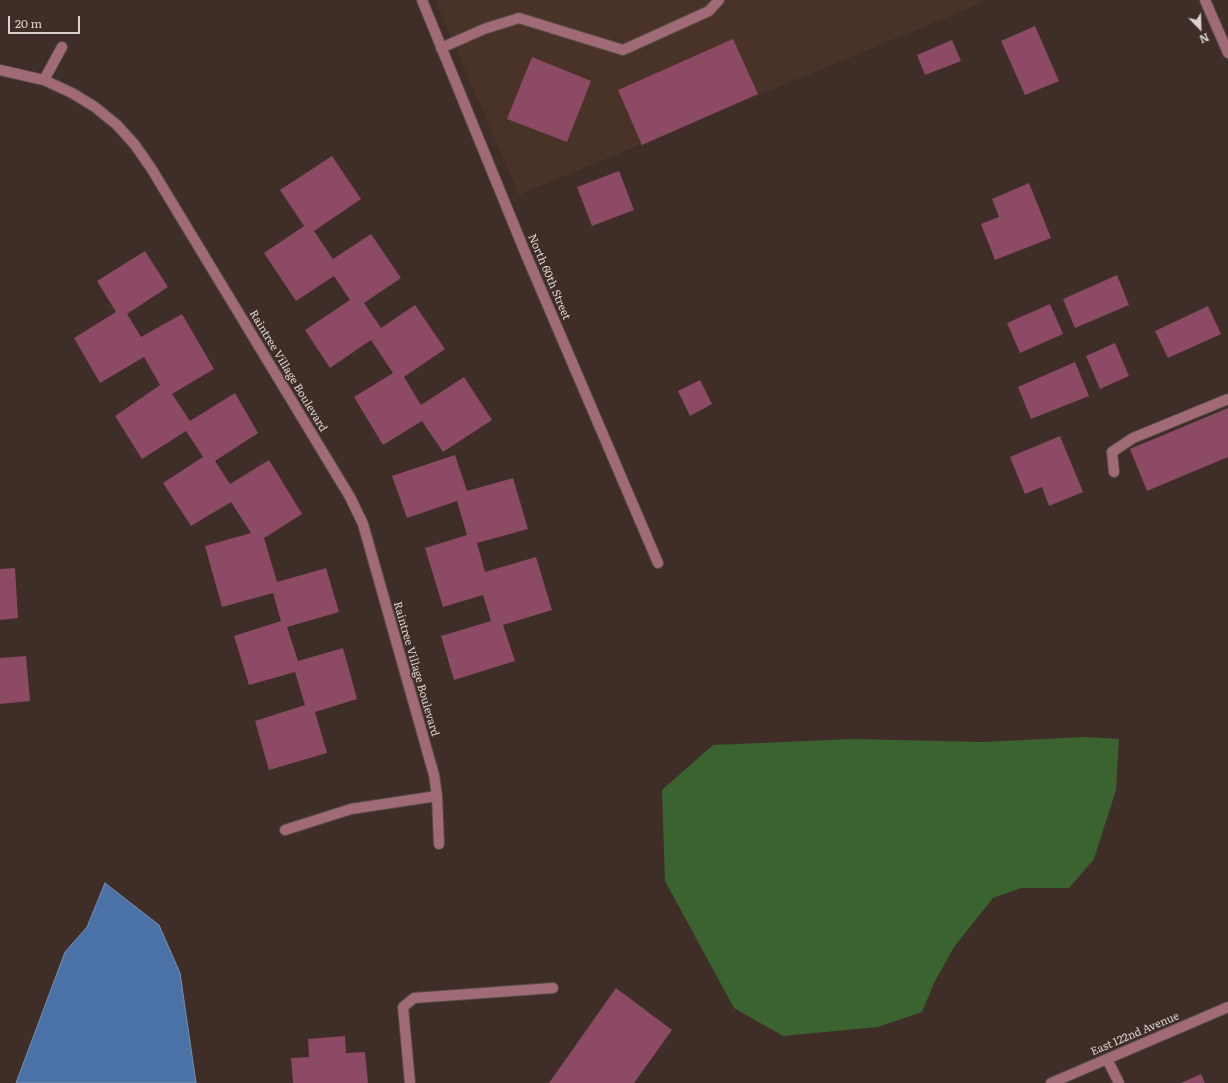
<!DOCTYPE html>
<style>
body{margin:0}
#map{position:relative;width:1228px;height:1083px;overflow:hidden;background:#3e2e27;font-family:Literata,serif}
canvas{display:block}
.north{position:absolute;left:1180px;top:8px;width:40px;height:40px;-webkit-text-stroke:3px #3e2e27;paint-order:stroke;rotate:157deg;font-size:11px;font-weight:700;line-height:16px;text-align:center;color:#dcd2cd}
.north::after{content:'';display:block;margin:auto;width:14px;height:18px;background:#dcd2cd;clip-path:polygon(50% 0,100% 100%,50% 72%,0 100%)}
.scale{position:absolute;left:8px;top:16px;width:72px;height:18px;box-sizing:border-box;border:2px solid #dcd2cd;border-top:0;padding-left:5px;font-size:12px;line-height:14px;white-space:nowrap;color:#dcd2cd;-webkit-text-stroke:3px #3e2e27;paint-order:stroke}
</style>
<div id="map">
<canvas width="1228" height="1083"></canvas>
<div class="north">N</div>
<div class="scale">20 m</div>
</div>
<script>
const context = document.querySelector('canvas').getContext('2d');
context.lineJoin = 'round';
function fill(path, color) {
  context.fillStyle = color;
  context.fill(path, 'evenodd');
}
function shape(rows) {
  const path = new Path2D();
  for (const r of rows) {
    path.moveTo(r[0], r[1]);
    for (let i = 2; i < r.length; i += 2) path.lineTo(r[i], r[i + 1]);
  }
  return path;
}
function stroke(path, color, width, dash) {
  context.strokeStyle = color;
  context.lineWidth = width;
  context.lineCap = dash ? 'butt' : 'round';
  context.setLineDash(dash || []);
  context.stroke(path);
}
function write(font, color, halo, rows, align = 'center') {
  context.font = font + ' Literata,serif';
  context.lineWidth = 3.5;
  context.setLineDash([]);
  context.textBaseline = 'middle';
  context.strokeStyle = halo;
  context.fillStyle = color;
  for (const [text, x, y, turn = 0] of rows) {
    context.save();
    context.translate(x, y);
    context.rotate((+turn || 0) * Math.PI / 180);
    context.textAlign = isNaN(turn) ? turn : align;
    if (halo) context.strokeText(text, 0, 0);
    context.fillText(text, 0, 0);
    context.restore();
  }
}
fill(shape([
 [435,0,988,0,519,195]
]), '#493328');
fill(shape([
 [1085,737,1119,739,1116,790,1094,859,1069,888,1021,888,993,898,954,947,934,983,922,1012,878,1027,783,1036,734,1008,665,881,662,790,713,745,853,739,982,742]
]), '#3a632f');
const water = shape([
 [105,883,159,925,180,973,196,1083,16,1083,65,952,87,927,105,883]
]);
fill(water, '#4a72a6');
stroke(water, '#768fb2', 1);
fill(shape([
 [1035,26,1059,81,1025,95,1001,41],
 [733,39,758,94,642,145,618,90],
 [952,40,961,61,925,75,917,55],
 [532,57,591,81,567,142,507,119],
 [332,156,361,199,314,231,333,259,371,234,401,278,364,303,381,328,415,305,445,349,404,377,421,405,464,377,492,420,443,452,422,421,383,445,354,397,393,373,371,340,330,368,305,330,350,300,334,276,296,301,264,253,304,226,280,190],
 [619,171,634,210,592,226,577,187],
 [1029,183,1051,238,995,260,981,224,999,217,992,199],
 [145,251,168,287,127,314,141,337,182,314,214,369,172,394,190,421,235,393,258,433,215,461,230,484,269,460,302,514,264,538,277,582,326,568,339,612,287,627,298,661,343,648,357,699,315,712,327,753,269,770,255,721,305,705,295,672,249,685,234,636,281,621,273,593,222,607,205,546,251,533,231,502,191,526,163,483,203,457,186,431,142,459,115,416,160,385,144,357,100,383,74,338,116,312,97,281],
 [1117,275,1129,305,1075,328,1063,299],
 [1050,304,1063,334,1020,353,1007,323],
 [1208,306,1221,334,1168,358,1155,331],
 [1115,343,1129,376,1100,389,1086,356],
 [1075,362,1089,396,1031,419,1018,387],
 [700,380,712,404,690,416,678,391],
 [1228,408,1228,457,1147,491,1130,449],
 [1060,436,1083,492,1049,506,1042,487,1025,494,1010,457],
 [455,455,467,491,513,478,528,529,477,543,485,572,536,557,552,610,503,625,515,661,454,680,441,636,491,621,483,595,443,607,425,548,467,535,457,501,407,518,392,476],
 [15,568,18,618,0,620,0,569],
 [26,656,30,701,0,704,0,658],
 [616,988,672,1030,634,1083,549,1083],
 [345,1036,346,1053,365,1052,368,1083,293,1083,291,1058,309,1057,308,1039],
 [1201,1074,1205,1083,1181,1083]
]), '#8c4a64');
const minor = shape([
 [422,0,527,257,658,563],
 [1205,0,1228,53],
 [441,48,484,29,519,18,623,50,709,11,719,0],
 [0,70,44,80,72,93,95,107,117,125,135,145,151,168,350,497,363,524,434,775,437,796,439,844],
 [44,80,62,47],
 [1114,472,1112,452,1133,438,1228,399],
 [285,830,351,809,437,796],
 [1107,1059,1119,1083],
 [410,1083,403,1007,414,998,553,988],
 [1051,1083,1228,1007]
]);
stroke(minor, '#5a4c45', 12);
stroke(minor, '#a06b77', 10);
write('11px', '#dcd2cd', '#3e2e27', [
 ["North 60th Street",549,277,67],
 ["Raintree Village Boulevard",288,371,59],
 ["Raintree Village Boulevard",416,669,74],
 ["East 122nd Avenue",1135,1034,-23]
]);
</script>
